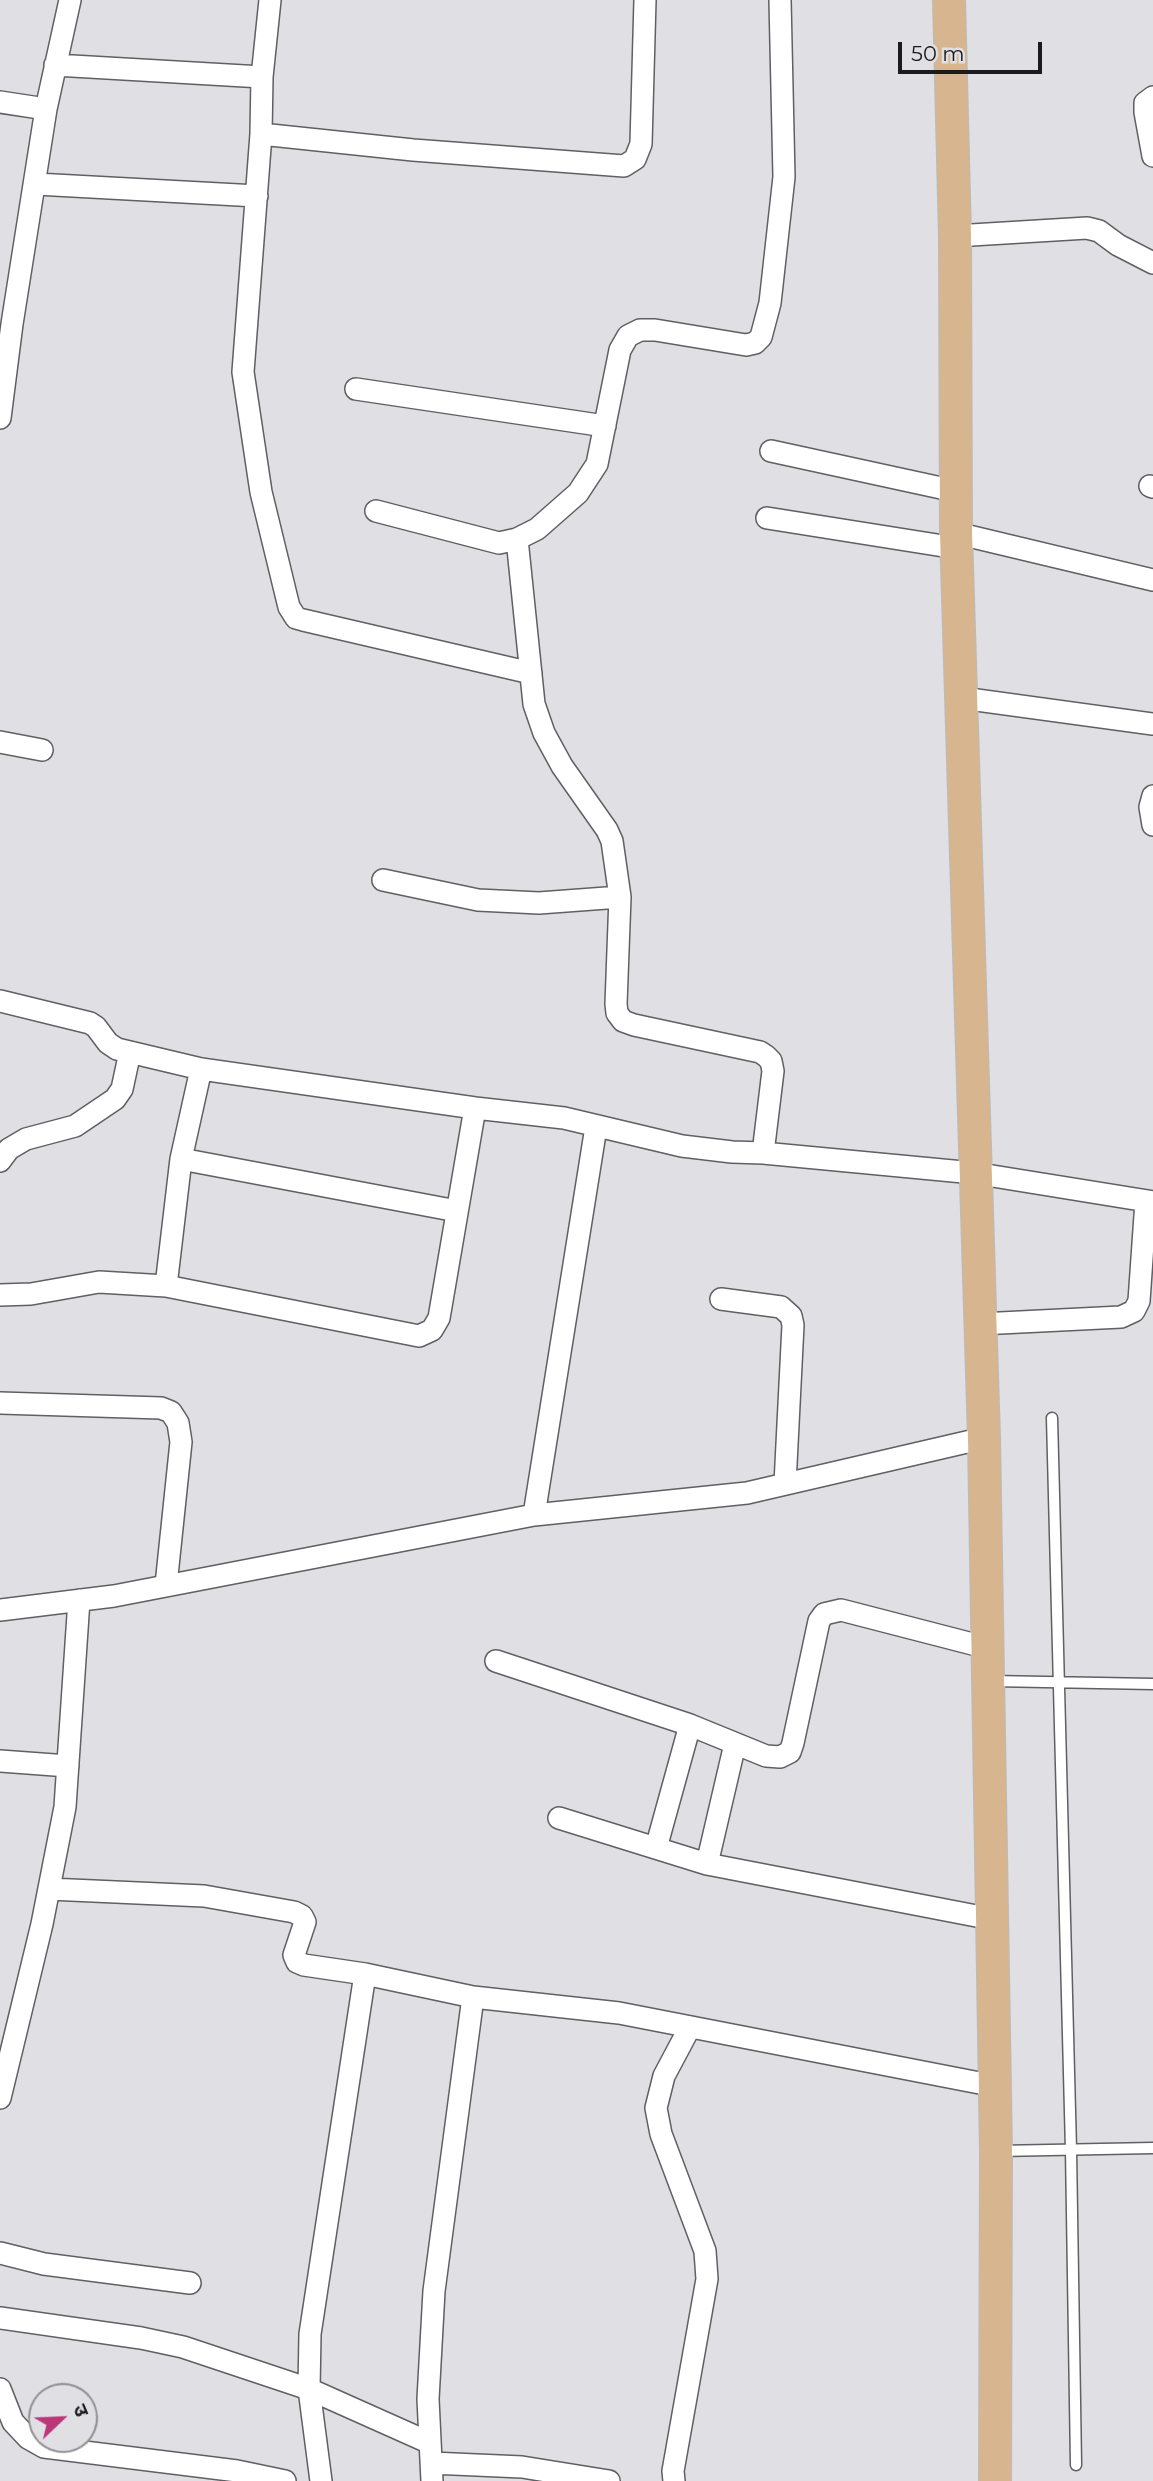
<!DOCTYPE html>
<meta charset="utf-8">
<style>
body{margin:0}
#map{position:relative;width:1153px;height:2481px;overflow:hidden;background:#dfdfe4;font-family:Montserrat,"Noto Sans Devanagari",sans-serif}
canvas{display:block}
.north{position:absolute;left:28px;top:2383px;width:70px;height:70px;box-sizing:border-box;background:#dfdfe4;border:2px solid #919194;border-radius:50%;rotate:67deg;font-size:19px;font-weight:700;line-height:28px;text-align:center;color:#1b1b1d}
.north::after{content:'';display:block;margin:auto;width:24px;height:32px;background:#bc3779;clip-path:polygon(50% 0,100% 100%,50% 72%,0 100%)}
.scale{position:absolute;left:898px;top:42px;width:144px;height:32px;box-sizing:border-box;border:4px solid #1b1b1d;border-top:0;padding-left:9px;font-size:21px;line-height:24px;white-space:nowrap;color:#1b1b1d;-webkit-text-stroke:5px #dfdfe4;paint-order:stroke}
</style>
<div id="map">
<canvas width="1153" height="2481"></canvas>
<div class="north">उ</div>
<div class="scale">50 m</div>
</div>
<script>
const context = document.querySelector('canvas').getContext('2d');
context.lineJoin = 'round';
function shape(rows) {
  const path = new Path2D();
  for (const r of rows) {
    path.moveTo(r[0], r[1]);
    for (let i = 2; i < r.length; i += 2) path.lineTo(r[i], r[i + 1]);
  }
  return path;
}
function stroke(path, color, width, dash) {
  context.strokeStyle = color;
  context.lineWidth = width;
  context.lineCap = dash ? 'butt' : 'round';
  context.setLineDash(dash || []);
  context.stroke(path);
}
const lane = shape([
 [1052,1418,1071,2150,1076,2465],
 [991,1681,1153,1684],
 [998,2151,1153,2148]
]);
const street = shape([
 [270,0,262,77,261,134,243,372,261,492,289,607,296,618,303,620,531,673],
 [55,65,262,77],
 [1153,97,1145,103,1145,112,1153,156],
 [0,102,46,109],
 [261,134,413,150,624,166,635,159,641,144,645,0],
 [36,184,257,196],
 [955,236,1087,228,1099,231,1118,245,1153,263],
 [356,389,605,426],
 [0,418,12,324,46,109,70,0],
 [771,451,955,491],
 [1150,486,1153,487],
 [376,511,499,543,517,539,537,529,578,493,597,464,620,350,628,336,640,330,655,330,746,345,755,343,761,337,770,303,784,177,780,0],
 [767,518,956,548],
 [956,533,1153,580],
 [517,539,534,704,544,733,562,766,607,830,612,841,620,897,616,1004,617,1013,623,1021,634,1025,760,1052,766,1056,771,1061,773,1071,763,1153],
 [962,698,1153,724],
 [0,742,42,750],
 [1153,796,1150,807,1153,825],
 [383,880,478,900,539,903,620,897],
 [0,1001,90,1023,96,1027,108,1043,117,1049,201,1069,475,1108,564,1118,682,1146,732,1152,763,1153,974,1173,1153,1202],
 [181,1159,457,1211],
 [0,1161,9,1149,26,1139,75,1126,115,1099,122,1089,130,1052],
 [166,1286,181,1159,201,1069],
 [0,1295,31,1294,99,1282,166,1286,419,1336,432,1330,439,1318,475,1108],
 [721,1299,781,1307,791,1316,793,1325,785,1484],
 [980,1324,1121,1317,1134,1311,1139,1301,1146,1201],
 [0,1403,161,1408,171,1412,178,1423,181,1442,166,1585],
 [534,1515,596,1127],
 [0,1610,114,1596,534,1515,747,1493,984,1438],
 [496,1661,690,1725,766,1756,780,1757,790,1752,793,1743,819,1621,824,1614,841,1610,988,1648],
 [0,1761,68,1766],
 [559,1818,707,1864,992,1919],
 [656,1848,690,1725],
 [707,1864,735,1744],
 [49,1889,204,1896,294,1912,302,1916,305,1922,294,1955,297,1962,304,1965,365,1974,473,1997,619,2013,995,2086],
 [0,2098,42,1924,65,1807,79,1600],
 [0,2253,44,2264,190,2283],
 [0,2318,141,2338,183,2347,309,2389,430,2443],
 [0,2389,13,2422,28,2438,44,2447,237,2471,285,2481],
 [431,2463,522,2467,609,2481],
 [321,2481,309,2389,310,2334,365,1974],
 [432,2481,428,2399,434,2291,473,1997],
 [674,2481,673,2471,707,2279,705,2251,661,2134,656,2108,664,2076,690,2027]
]);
const primary = shape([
 [949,0,955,236,956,533,984,1438,996,2151,995,2481]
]);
stroke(lane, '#5f5f64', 13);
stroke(street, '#5f5f64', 24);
stroke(primary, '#bbb', 34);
stroke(lane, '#fff', 10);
stroke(street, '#fff', 21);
stroke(primary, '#d6b58f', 32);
</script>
